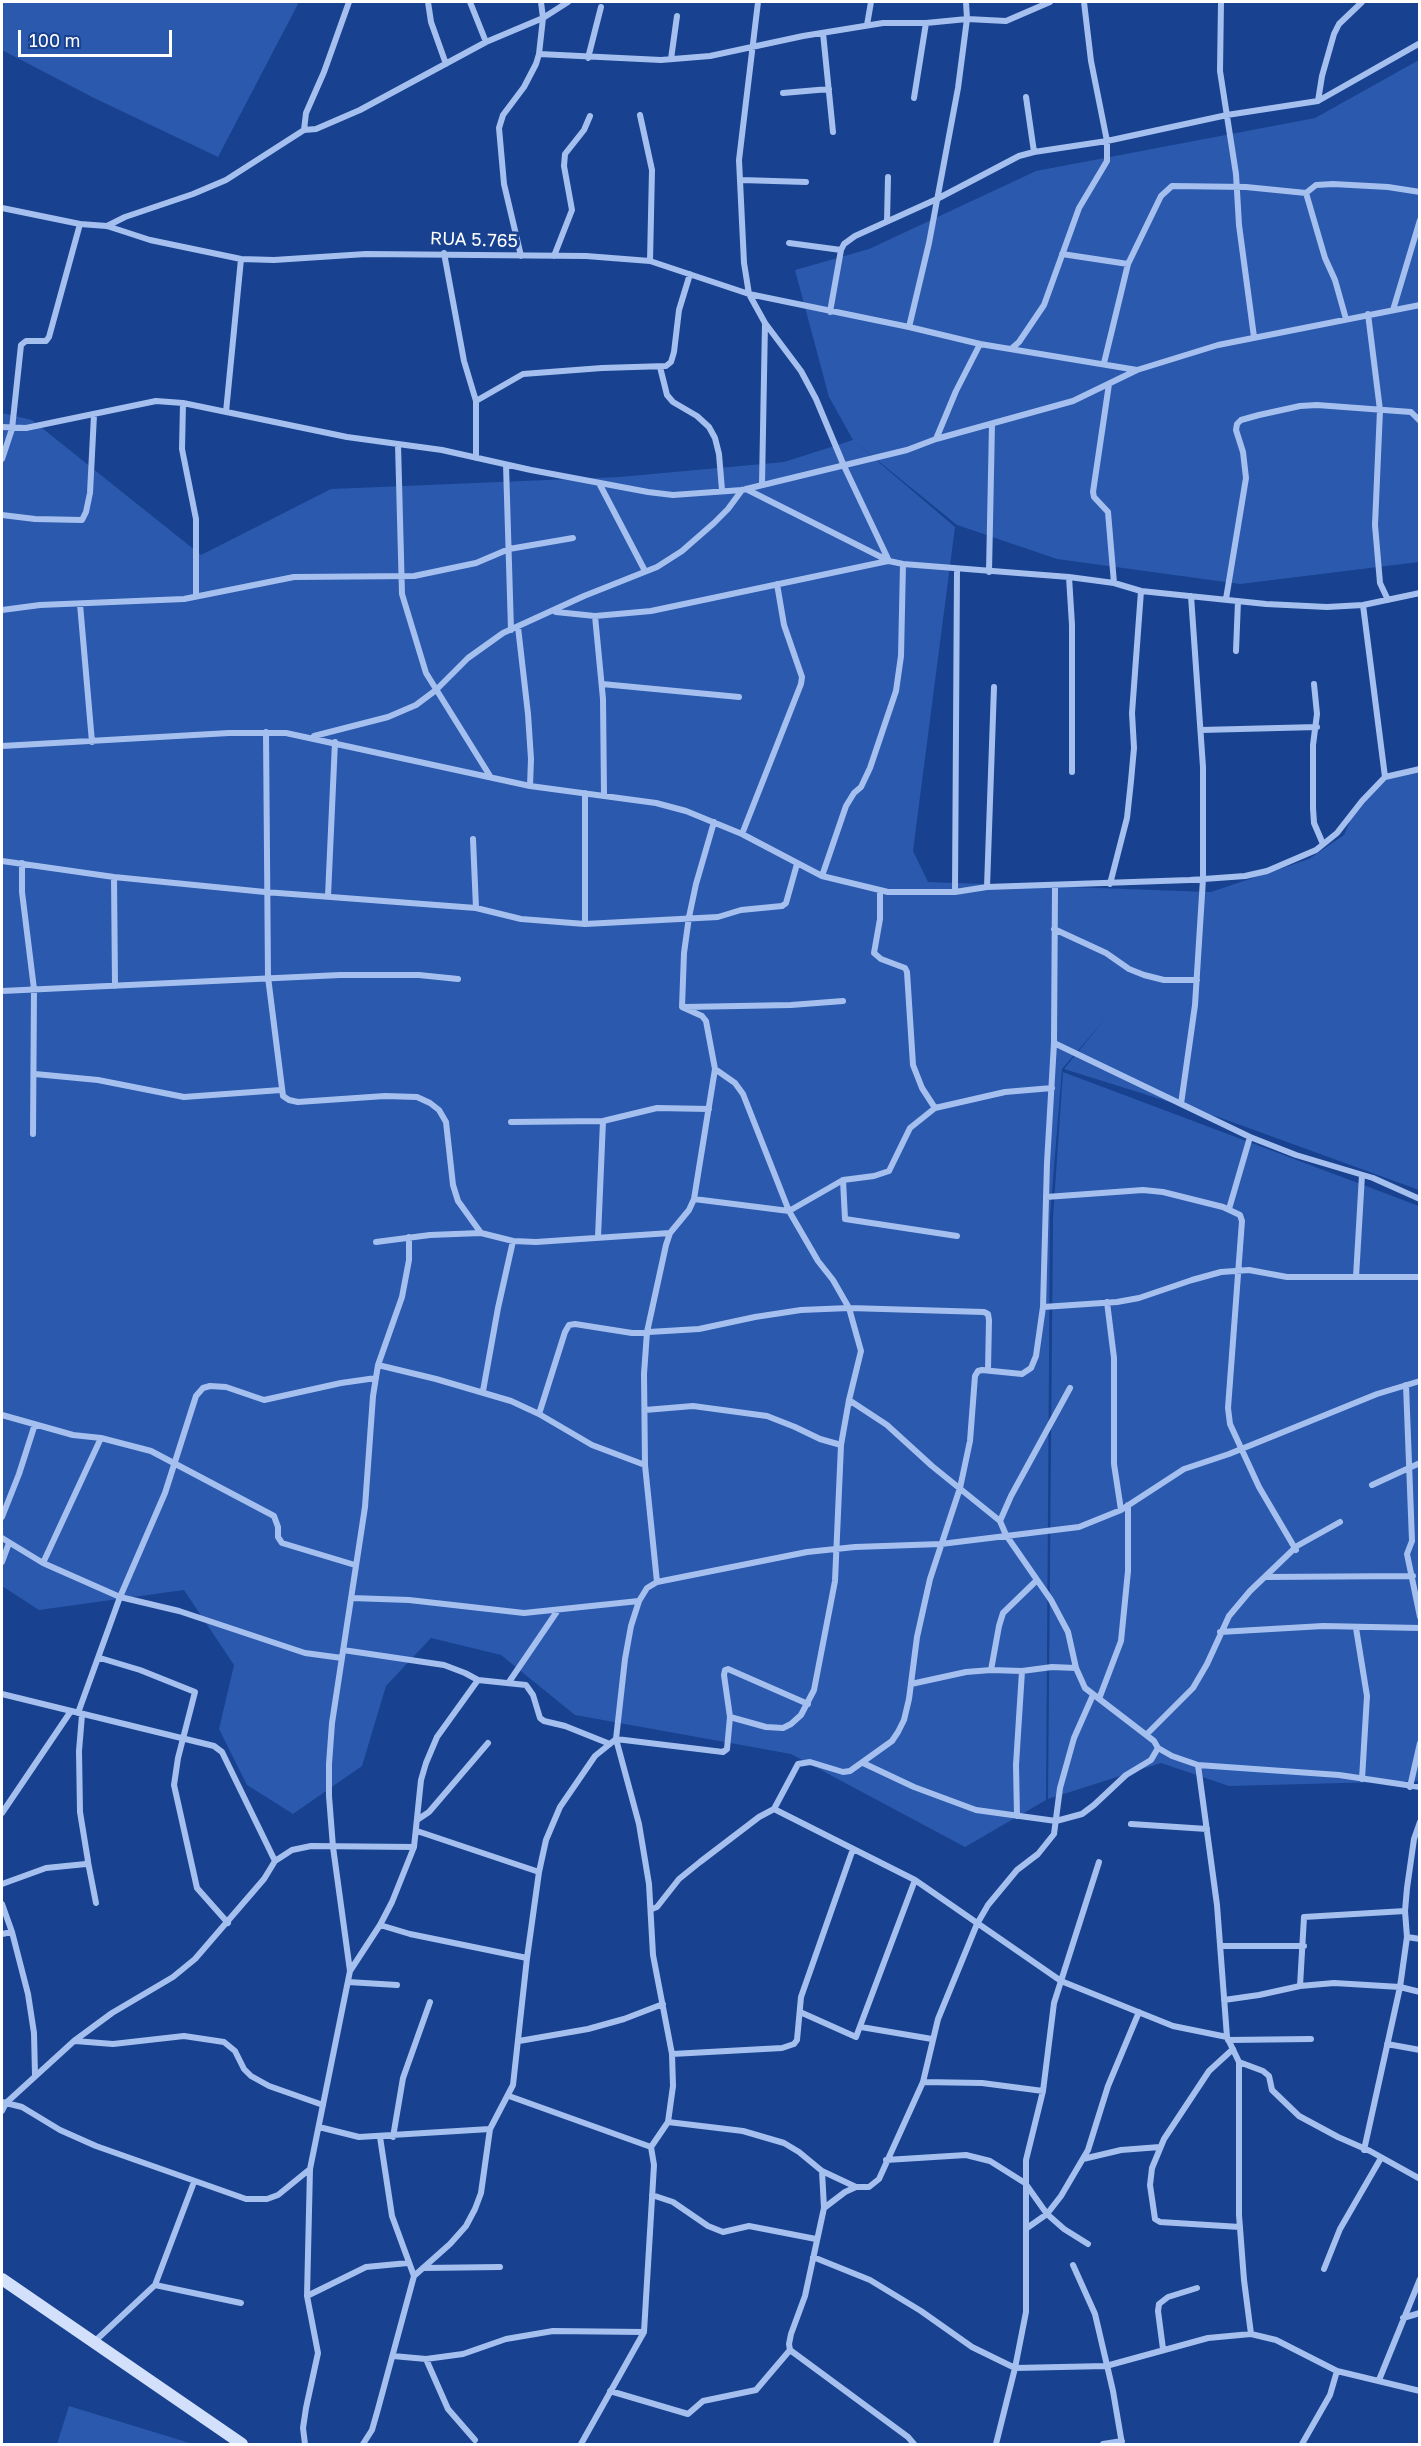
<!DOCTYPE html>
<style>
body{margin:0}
#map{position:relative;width:1421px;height:2446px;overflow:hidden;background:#18418f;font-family:"Golos Text",sans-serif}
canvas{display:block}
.frame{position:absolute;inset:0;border:3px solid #fff;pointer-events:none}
.scale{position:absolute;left:18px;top:30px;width:154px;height:27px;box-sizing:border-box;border:3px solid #fff;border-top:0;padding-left:8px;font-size:18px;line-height:21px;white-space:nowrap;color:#fff;-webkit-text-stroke:4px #18418f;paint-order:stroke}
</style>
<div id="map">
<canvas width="1421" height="2446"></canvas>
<div class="frame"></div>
<div class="scale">100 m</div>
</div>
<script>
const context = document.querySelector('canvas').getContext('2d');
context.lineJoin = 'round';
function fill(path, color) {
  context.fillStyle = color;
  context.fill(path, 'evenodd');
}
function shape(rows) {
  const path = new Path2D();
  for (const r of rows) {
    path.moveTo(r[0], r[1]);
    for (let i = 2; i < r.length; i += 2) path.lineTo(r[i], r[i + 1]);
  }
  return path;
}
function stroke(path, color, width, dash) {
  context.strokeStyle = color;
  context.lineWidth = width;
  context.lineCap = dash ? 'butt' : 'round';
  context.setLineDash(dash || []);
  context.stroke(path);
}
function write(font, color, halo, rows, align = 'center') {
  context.font = font + ' "Golos Text",sans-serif';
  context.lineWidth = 6;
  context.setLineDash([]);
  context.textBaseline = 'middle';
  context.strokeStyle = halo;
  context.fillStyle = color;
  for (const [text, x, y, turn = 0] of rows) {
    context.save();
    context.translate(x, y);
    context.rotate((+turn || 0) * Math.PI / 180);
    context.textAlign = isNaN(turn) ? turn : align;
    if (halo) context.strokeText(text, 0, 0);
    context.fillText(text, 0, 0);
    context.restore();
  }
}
fill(shape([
 [2,2,299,2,218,157,94,98,2,50],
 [1419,60,1419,562,1240,584,1057,559,957,525,855,442,955,527,913,851,928,882,1211,892,1309,859,1344,835,1351,819,1365,800,1388,779,1419,772,1419,1190,1221,1118,1064,1069,1105,1019,1062,1069,1050,1217,1046,1800,965,1847,791,1754,575,1715,501,1655,431,1638,386,1686,362,1766,293,1814,247,1785,219,1729,234,1665,184,1590,39,1610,2,1586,2,413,32,420,201,555,331,489,619,477,784,462,853,440,829,397,795,270,869,249,1036,171,1315,118],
 [1063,1072,1419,1206,1420,1781,1229,1786,1161,1763,1048,1799,1053,1217],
 [69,2406,193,2444,57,2444]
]), '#2b59ad');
stroke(shape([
 [428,2,431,22,446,64],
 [470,2,486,42],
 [758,2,739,160,744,263,749,294,909,327,980,344,1137,370],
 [1221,2,1220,71,1236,174,1239,225,1254,337],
 [867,25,871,2],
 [823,33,833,132],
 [539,54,661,60,710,56,803,36,883,23,926,23,967,19,1006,21,1050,2],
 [588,58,601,7],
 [671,59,677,16],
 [783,93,829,89],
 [1026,97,1034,152],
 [914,98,926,23],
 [1318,101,1322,76,1334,34,1339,24,1362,2],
 [640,115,652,170,650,261],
 [304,130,306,113,324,72,349,2],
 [741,180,806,182],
 [1306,193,1325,258,1335,280,1346,319],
 [2,208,80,224,107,226,150,240,241,259,274,260,366,254,586,256,650,261,749,294,765,323,801,371,816,399,844,466,889,561],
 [887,221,888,177],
 [107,226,125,217,193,194,226,180,304,130,316,129,360,110,486,42,543,18,568,2],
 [789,243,841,250],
 [444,253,464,361,476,401,476,458],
 [1062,254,1128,264],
 [521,256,504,184,499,128,503,115,524,87,536,64,539,54,543,18,541,2],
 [554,256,572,210,564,166,565,154,584,130,590,116],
 [1393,310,1420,220],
 [830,312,841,250,844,244,855,236,937,199,1019,156,1034,152,1107,141,1227,115,1318,101,1420,43],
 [1368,314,1380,410,1375,525,1380,583,1388,600],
 [909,327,929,243,958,88,967,19,966,2],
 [1011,349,1019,342,1044,305,1079,208,1107,161,1107,141,1091,61,1084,2],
 [1104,363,1128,264,1161,196,1172,186,1246,187,1306,193,1316,185,1333,184,1388,187,1420,192],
 [660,367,667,395,673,402,697,416,709,427,715,438,719,454,722,490],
 [1109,384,1093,492,1094,497,1108,512,1114,583],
 [476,401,523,374,602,368,666,366,671,362,674,352,679,310,690,274],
 [183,403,182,449,196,519,196,596],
 [226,412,241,259],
 [2,427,26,428,156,401,183,403,347,437,442,450,531,470,648,492,673,495,742,490,907,450,936,439,1073,401,1137,370,1218,345,1420,305],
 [936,439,956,391,980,344],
 [398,444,402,594,426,673,490,776],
 [2,459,12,429,21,345,26,341,46,341,49,337,80,224],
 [506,465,511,630],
 [599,483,645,571],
 [762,484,765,323],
 [746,489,889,561,903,564,1069,577,1114,583,1141,591,1266,604,1327,607,1363,605,1420,593],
 [2,515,35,519,82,520,86,512,90,493,94,415],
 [989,572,992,424],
 [1069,577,1072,625,1072,772],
 [1226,599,1246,478,1243,452,1236,430,1237,424,1241,420,1259,415,1300,406,1317,405,1411,412,1420,421],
 [80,604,92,742],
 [1363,605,1385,777],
 [2,610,40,605,184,599,294,577,414,576,476,563,509,549,573,538],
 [556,612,595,616,651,611,888,561],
 [595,616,603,699,604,794],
 [518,627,528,714,531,759,530,786],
 [1236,651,1238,601],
 [602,684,739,697],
 [1314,684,1317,714,1313,745,1313,808,1314,823,1323,844],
 [1201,730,1317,727],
 [266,732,268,977,283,1096,289,1100,298,1102,385,1096,417,1097,430,1103,439,1110,446,1122,453,1185,458,1201,481,1233],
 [314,736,388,717,416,705,436,690,468,658,503,633,584,596,657,567,682,551,714,523,728,509,742,490],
 [2,746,229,733,286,733,530,786,656,803,686,811,742,834,822,876,888,892,955,892,987,887,1190,880,1245,876,1267,871,1316,850,1337,833,1362,801,1385,777,1420,769],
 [585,793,585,924],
 [742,834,801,684,802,677,784,625,777,584],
 [473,839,476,908],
 [2,861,114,877,265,892,476,908,521,919,585,924,718,917,741,910,782,906,786,903,797,864],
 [22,863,22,892,34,989,33,1134],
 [822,876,846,806,854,793,861,787,870,768,896,691,901,656,903,564],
 [114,877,115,986],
 [1110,884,1127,818,1131,781,1134,748,1132,713,1141,591],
 [987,887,994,687],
 [880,891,880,919,874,953,881,959,905,968,907,972,913,1065,922,1088,935,1108],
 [955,892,957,569],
 [328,896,335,742],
 [1054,929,1106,953,1129,969,1144,975,1164,980,1197,980],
 [2,991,340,975,419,975,458,979],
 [685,1007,791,1005,843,1001],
 [1054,1043,1250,1137,1296,1155,1373,1178,1420,1199],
 [35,1074,98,1080,184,1097,281,1090],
 [1181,1104,1195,1005,1203,879,1203,767,1191,596],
 [511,1122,603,1121,657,1108,709,1109],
 [843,1180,845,1219,957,1236],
 [1046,1197,1143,1190,1163,1192,1223,1207,1240,1215,1242,1221,1228,1408,1230,1424,1259,1487,1296,1550],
 [694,1199,789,1211,843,1180,874,1176,889,1171,910,1128,935,1108,1005,1092,1052,1088],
 [1229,1209,1250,1137],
 [598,1237,603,1121],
 [376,1242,430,1235,481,1233,513,1241,536,1242,670,1233],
 [1356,1277,1362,1175],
 [1107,1302,1114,1358,1114,1464,1121,1510],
 [1043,1307,1117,1302,1139,1298,1192,1280,1221,1272,1249,1270,1287,1277,1420,1277],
 [378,1365,436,1379,511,1401,539,1414,592,1445,645,1465],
 [1406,1385,1412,1541,1407,1554,1420,1617],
 [483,1391,498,1308,513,1241],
 [849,1400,887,1425,932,1466,1000,1521,1006,1535,1051,1600,1068,1632,1076,1668,1085,1688,1154,1741,1158,1748,1172,1756,1198,1765,1339,1775,1420,1787],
 [645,1410,693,1406,767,1416,795,1427,820,1439,841,1445],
 [539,1414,565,1332,569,1325,575,1324,632,1333,699,1329,755,1317,801,1310,849,1308,984,1312,988,1314,989,1320,988,1370],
 [2,1415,73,1435,101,1438,151,1451,274,1516,278,1527,278,1537,282,1543,355,1565],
 [1372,1485,1420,1463],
 [2,1517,19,1474,35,1424],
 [1000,1521,1011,1496,1070,1388],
 [2,1538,43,1563,120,1597,179,1611,305,1653,342,1658],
 [2,1562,9,1543],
 [43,1563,101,1438],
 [1265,1577,1413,1576],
 [657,1582,645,1465,644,1374,647,1332,666,1245,670,1233,689,1210,694,1199,715,1069],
 [351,1598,409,1600,524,1613,639,1601],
 [1356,1628,1367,1696,1362,1779],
 [1220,1632,1323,1626,1420,1628],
 [343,1650,444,1665,465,1673,478,1680,526,1685,533,1695,540,1718,544,1721,565,1726,610,1744],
 [100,1658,140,1670,195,1692,178,1758,174,1785,197,1888,228,1923],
 [991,1670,999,1626,1003,1613,1036,1581],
 [509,1682,558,1610],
 [911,1684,966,1672,991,1670,1022,1671,1052,1667,1076,1668],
 [2,1694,214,1746,222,1752,275,1861],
 [1099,1699,1121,1641,1128,1571,1128,1505],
 [78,1713,120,1597,165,1493,196,1396,203,1388,210,1386,226,1387,264,1400,341,1383,376,1378],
 [730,1717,724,1675,725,1670,728,1669,808,1704],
 [1146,1735,1193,1688,1207,1664,1229,1616,1250,1591,1297,1546,1340,1522],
 [863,1763,914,1787,976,1810,1056,1821,1082,1814,1094,1805,1126,1775,1151,1760,1158,1748],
 [1198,1765,1217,1905,1227,2037,1239,2062,1239,2215,1244,2280,1251,2334],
 [1410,1787,1420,1743],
 [774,1809,798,1764,810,1762,843,1772,850,1771,892,1741,898,1732,904,1720,909,1699,917,1637,930,1579,960,1488,970,1441,975,1376,978,1371,982,1370,1022,1374,1031,1368,1036,1356,1043,1307,1047,1163,1054,1043,1055,886],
 [2,1813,71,1711],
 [1017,1816,1016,1765,1022,1671],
 [417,1820,429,1812,488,1743],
 [1131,1824,1207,1829],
 [417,1831,539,1872],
 [88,1862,96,1903],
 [2,1884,46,1868,86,1864,88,1861,80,1812,79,1751,82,1715],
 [2,1904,12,1932,28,1994,34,2033,35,2075],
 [652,1909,657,1907,679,1879,700,1862,759,1817,774,1809,915,1880,1061,1981,1173,2026,1227,2037],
 [380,1925,410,1934,527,1958],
 [2,1934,12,1932],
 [1407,1937,1420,1939],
 [1220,1946,1304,1946],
 [350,1971,380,1925,392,1902,414,1847,421,1780,426,1763,437,1737,478,1680],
 [348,1982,397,1985],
 [1300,1986,1304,1917,1405,1911],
 [1224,2000,1259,1995,1300,1986,1334,1983,1400,1987,1420,1992],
 [800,2012,856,2037,915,1880],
 [861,2027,932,2039],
 [1228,2040,1311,2039],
 [75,2041,113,2044,184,2036,224,2042,235,2051,244,2069,251,2076,269,2086,323,2105],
 [519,2041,588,2029,624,2019,663,2004],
 [1387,2044,1420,2050],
 [1233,2049,1209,2071,1164,2139,1152,2168,1150,2185,1155,2219,1160,2222,1240,2227],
 [672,2054,782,2048,794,2044,797,2040,801,1997,853,1849],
 [1239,2062,1263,2071,1269,2076,1272,2090,1299,2116,1338,2137,1370,2151,1420,2179],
 [923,2082,982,2083,1043,2091],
 [509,2096,651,2147,668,2122,743,2131,784,2143,799,2152,822,2171,856,2187],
 [2,2102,22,2107,60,2130,96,2146,246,2199,267,2199,278,2195,310,2169,350,1971,333,1847,329,1796,329,1764,332,1723,365,1507,373,1396,378,1365,402,1297,409,1260,409,1237],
 [2,2111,6,2103,74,2041,112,2013,173,1977,195,1959,264,1879,275,1861,292,1850,311,1846,414,1847],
 [668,2122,673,2086,672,2054,653,1955,649,1884,639,1824,616,1739,625,1659,631,1626,639,1601,647,1588,657,1582,807,1552,855,1547,941,1544,1079,1527,1121,1510,1184,1469,1229,1454,1377,1394,1420,1381],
 [319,2127,359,2137,490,2129,513,2085,527,1958,539,1872,546,1840,560,1807,595,1756,616,1739,723,1752,727,1749,730,1717,766,1727,783,1728,791,1724,801,1715,814,1690,835,1581,841,1445,849,1400,861,1351,849,1308,833,1280,818,1261,789,1211,743,1094,735,1083,715,1069,706,1021,702,1016,682,1007,684,953,689,917,696,884,714,822],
 [380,2137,392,2216,414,2276],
 [393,2137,403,2078,430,2002],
 [1364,2150,1400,1987,1407,1937,1405,1911,1407,1888,1414,1839,1420,1822],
 [1083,2159,1121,2150,1160,2147],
 [886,2160,966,2155,990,2161,1025,2183,1047,2214,1064,2229,1088,2244],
 [822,2171,824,2208],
 [652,2195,673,2202,708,2226,723,2232,749,2226,816,2239],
 [1027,2228,1047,2214,1061,2196,1088,2150,1108,2086,1139,2012],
 [813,2257,870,2280,921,2311,972,2347,1015,2368,1106,2366,1208,2338,1251,2334,1276,2340,1337,2371,1420,2391],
 [1073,2265,1095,2314,1113,2391,1122,2444],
 [423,2268,500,2267],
 [1324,2269,1340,2229,1381,2158],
 [155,2285,241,2303],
 [307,2296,366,2267,408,2263],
 [1403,2318,1420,2313],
 [94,2342,155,2285,194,2182],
 [1163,2349,1158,2311,1159,2304,1168,2297,1197,2288],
 [790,2350,908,2437,914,2444],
 [393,2356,426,2359,463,2354,506,2339,553,2331,644,2332],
 [426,2359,448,2409,475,2440],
 [1379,2380,1420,2279],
 [610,2391,688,2414,703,2401,756,2390,790,2350,789,2344,791,2334,805,2296,824,2208,845,2192,856,2187,869,2187,879,2179,923,2082,938,2019,977,1924,988,1905,1017,1870,1038,1854,1054,1834,1060,1788,1074,1738,1093,1695],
 [305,2444,303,2428,306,2408,318,2353,307,2296,310,2169],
 [363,2444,372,2430,378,2409,414,2276,450,2244,466,2226,475,2209,481,2193,490,2129],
 [581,2444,644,2332,654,2165,651,2147],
 [996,2444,1015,2368,1026,2312,1026,2160,1043,2091,1054,2003,1099,1862],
 [1103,2444,1122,2441],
 [1302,2444,1330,2395,1337,2371]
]), '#a5c0ef', 6);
stroke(shape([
 [2,2279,242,2444]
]), '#d3e0fb', 12);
write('18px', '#fff', '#18418f', [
 ["RUA 5.765",474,240,2]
]);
</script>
